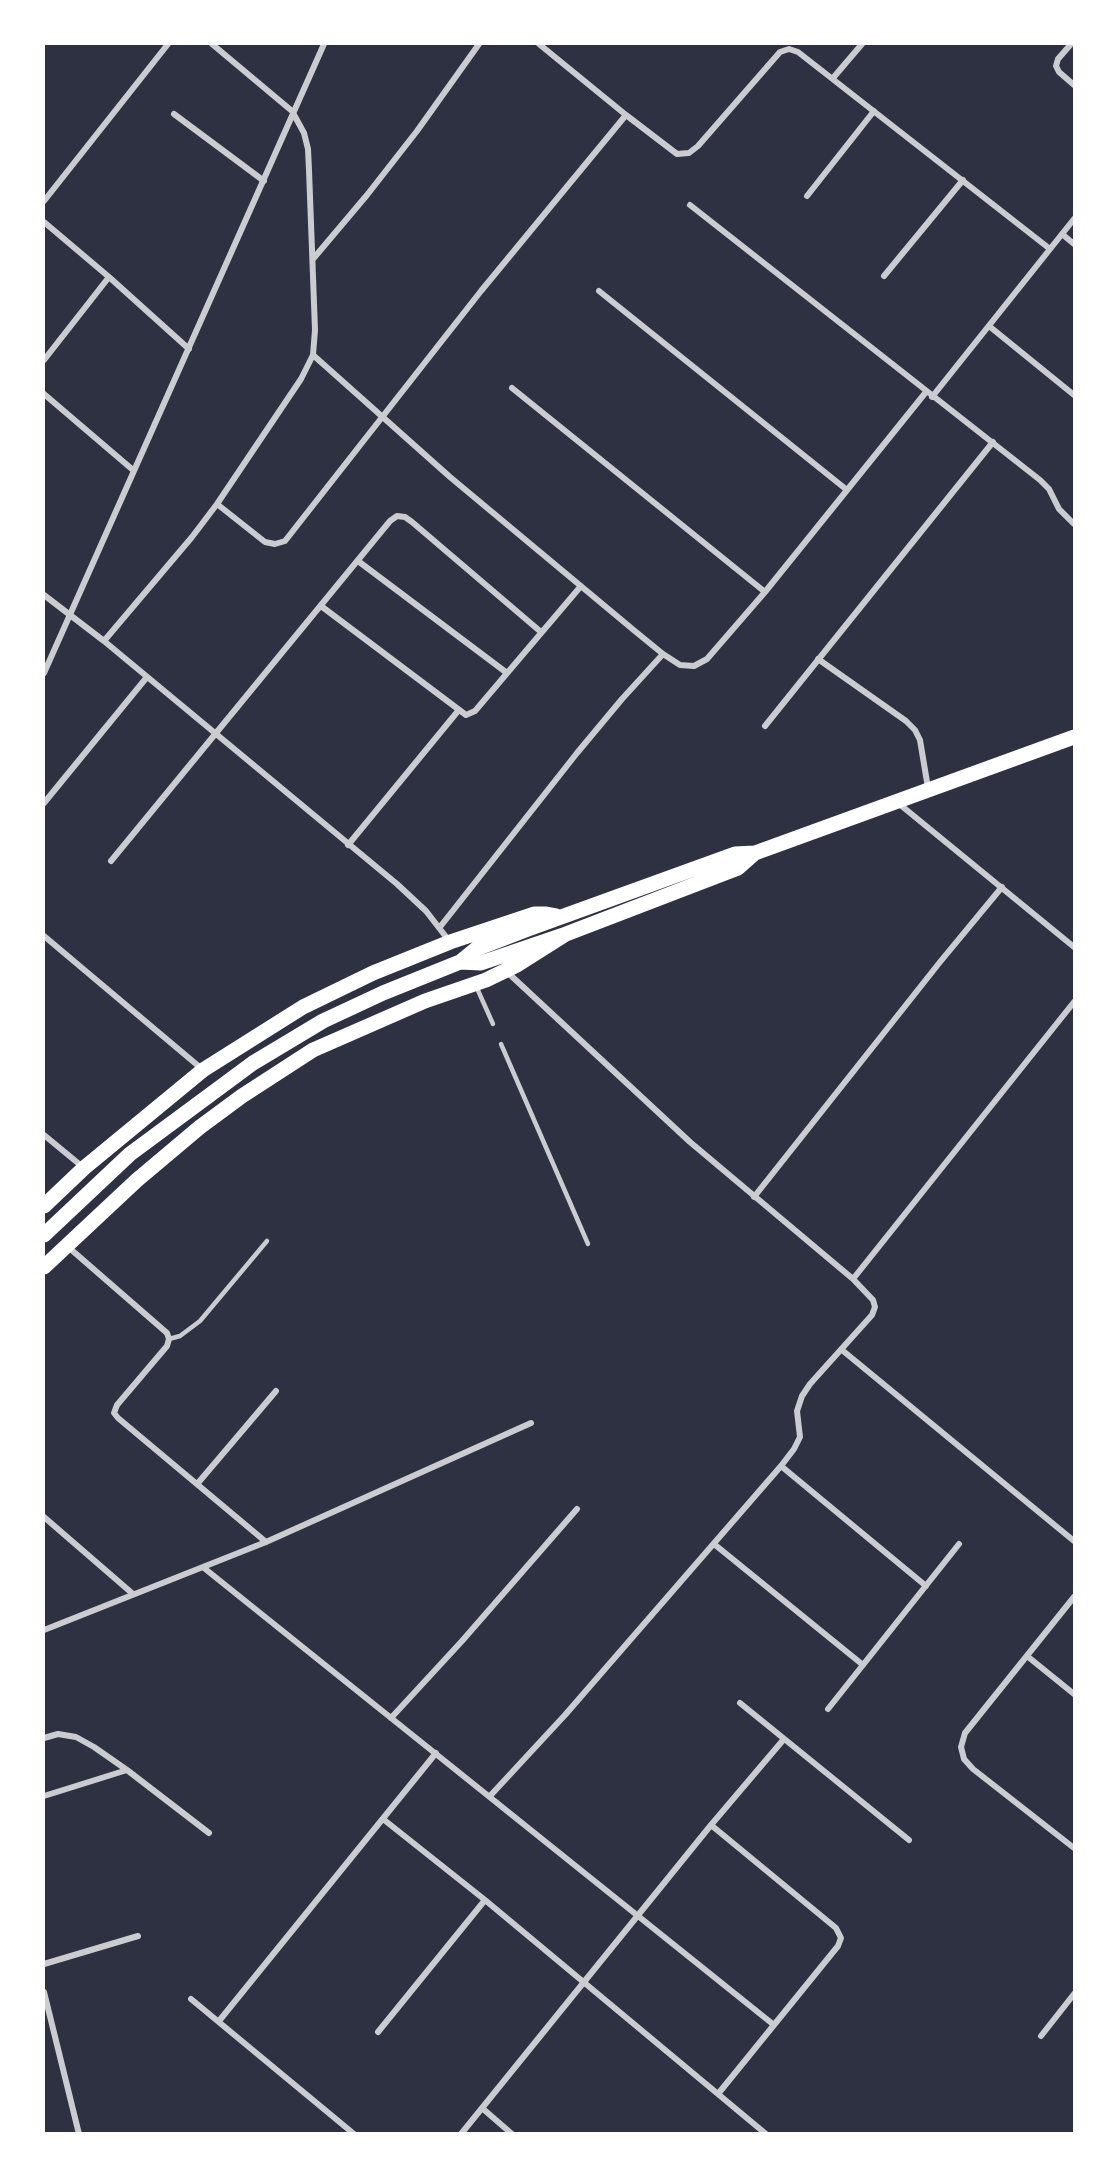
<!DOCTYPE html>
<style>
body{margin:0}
#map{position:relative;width:1118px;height:2177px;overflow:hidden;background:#2d3142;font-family:Barlow,sans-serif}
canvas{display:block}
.frame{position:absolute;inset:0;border:45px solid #fff;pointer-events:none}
</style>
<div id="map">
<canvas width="1118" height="2177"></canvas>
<div class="frame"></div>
</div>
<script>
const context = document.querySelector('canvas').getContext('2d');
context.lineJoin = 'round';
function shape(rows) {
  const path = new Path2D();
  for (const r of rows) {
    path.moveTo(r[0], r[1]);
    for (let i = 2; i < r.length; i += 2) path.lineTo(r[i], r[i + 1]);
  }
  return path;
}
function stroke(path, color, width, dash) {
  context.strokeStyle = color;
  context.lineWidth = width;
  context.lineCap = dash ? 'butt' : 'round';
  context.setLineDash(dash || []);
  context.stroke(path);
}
stroke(shape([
 [476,986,493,1024],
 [501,1044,588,1244],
 [169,1339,180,1336,200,1321,267,1241]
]), '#caccd0', 4.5);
stroke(shape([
 [539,44,626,115,677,154,689,153,698,146,780,52,789,49,798,52,1050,249],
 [1071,44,1058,59,1056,66,1059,72,1074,85],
 [833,78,862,44],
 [174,114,264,181],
 [807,196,874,111],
 [44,201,168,44],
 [690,205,1040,480,1049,489,1059,509,1074,524],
 [44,222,109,277],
 [1062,234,1074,244],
 [313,259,367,195,417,131,479,44],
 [884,276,963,180],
 [599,291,847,490],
 [989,326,1074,395],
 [313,355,450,477,636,632,663,654,680,665,694,666,707,659,765,592,926,392],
 [44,360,109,277,189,349],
 [512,388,765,592],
 [44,394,133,470],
 [932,397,1074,219],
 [217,504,265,542,275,544,285,541,481,291,626,115],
 [358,561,507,673],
 [44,595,104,641,397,884,426,911,450,942],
 [321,606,466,715,475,711,581,586],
 [104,641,192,537,217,504,301,379,313,355,315,330,309,170,308,149,304,133,292,111,212,44],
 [818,659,906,721,915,730,920,740,928,788],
 [44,673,324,44],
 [765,726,993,442],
 [44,803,147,677],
 [898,803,1074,947],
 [348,845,458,711],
 [111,861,390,521,397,516,405,517,412,522,541,632],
 [440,927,577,753,622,699,663,654],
 [44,936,202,1069],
 [44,1135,84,1168],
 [754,1197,940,962,1002,887],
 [67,1246,167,1333,169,1339,167,1346,117,1405,114,1413,118,1418,266,1542],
 [853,1279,1074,1002],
 [842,1350,1074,1541],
 [781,1466,926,1586],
 [198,1483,276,1391],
 [44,1517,133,1594],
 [714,1544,863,1665],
 [204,1568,774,2025],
 [1074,1597,965,1733,961,1747,964,1759,973,1769,1074,1848],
 [44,1630,266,1542,531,1423],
 [1027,1656,1074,1694],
 [740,1703,909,1840],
 [828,1709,959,1544],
 [391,1718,462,1641,577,1509],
 [44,1738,58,1734,76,1737,94,1747,127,1770,209,1833],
 [44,1796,127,1770],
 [490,1796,565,1715,781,1466,794,1449,800,1437,797,1411,802,1396,810,1384,872,1315,875,1307,873,1300,853,1279,690,1142,506,971],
 [383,1819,485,1900,766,2134],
 [711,1825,836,1928,841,1938,838,1946,718,2094],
 [44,1964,138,1936],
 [44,1992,79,2134],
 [191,1999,354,2134],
 [219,2021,436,1753],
 [378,2032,485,1900],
 [1041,2036,1074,1994],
 [482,2108,512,2134],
 [461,2134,711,1825,784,1739]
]), '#caccd0', 6);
stroke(shape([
 [460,962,481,963,566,934,738,868,755,853],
 [44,1206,84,1168,203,1070,303,1007,373,973,450,942,534,914,545,914,556,916],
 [44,1235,130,1154,253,1063,323,1021,383,993,460,962,476,949,528,929,735,854,755,853,1074,737],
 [44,1267,137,1180,200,1127,242,1096,313,1050,425,1001,486,980,517,965,566,934]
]), '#fff', 15);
</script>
